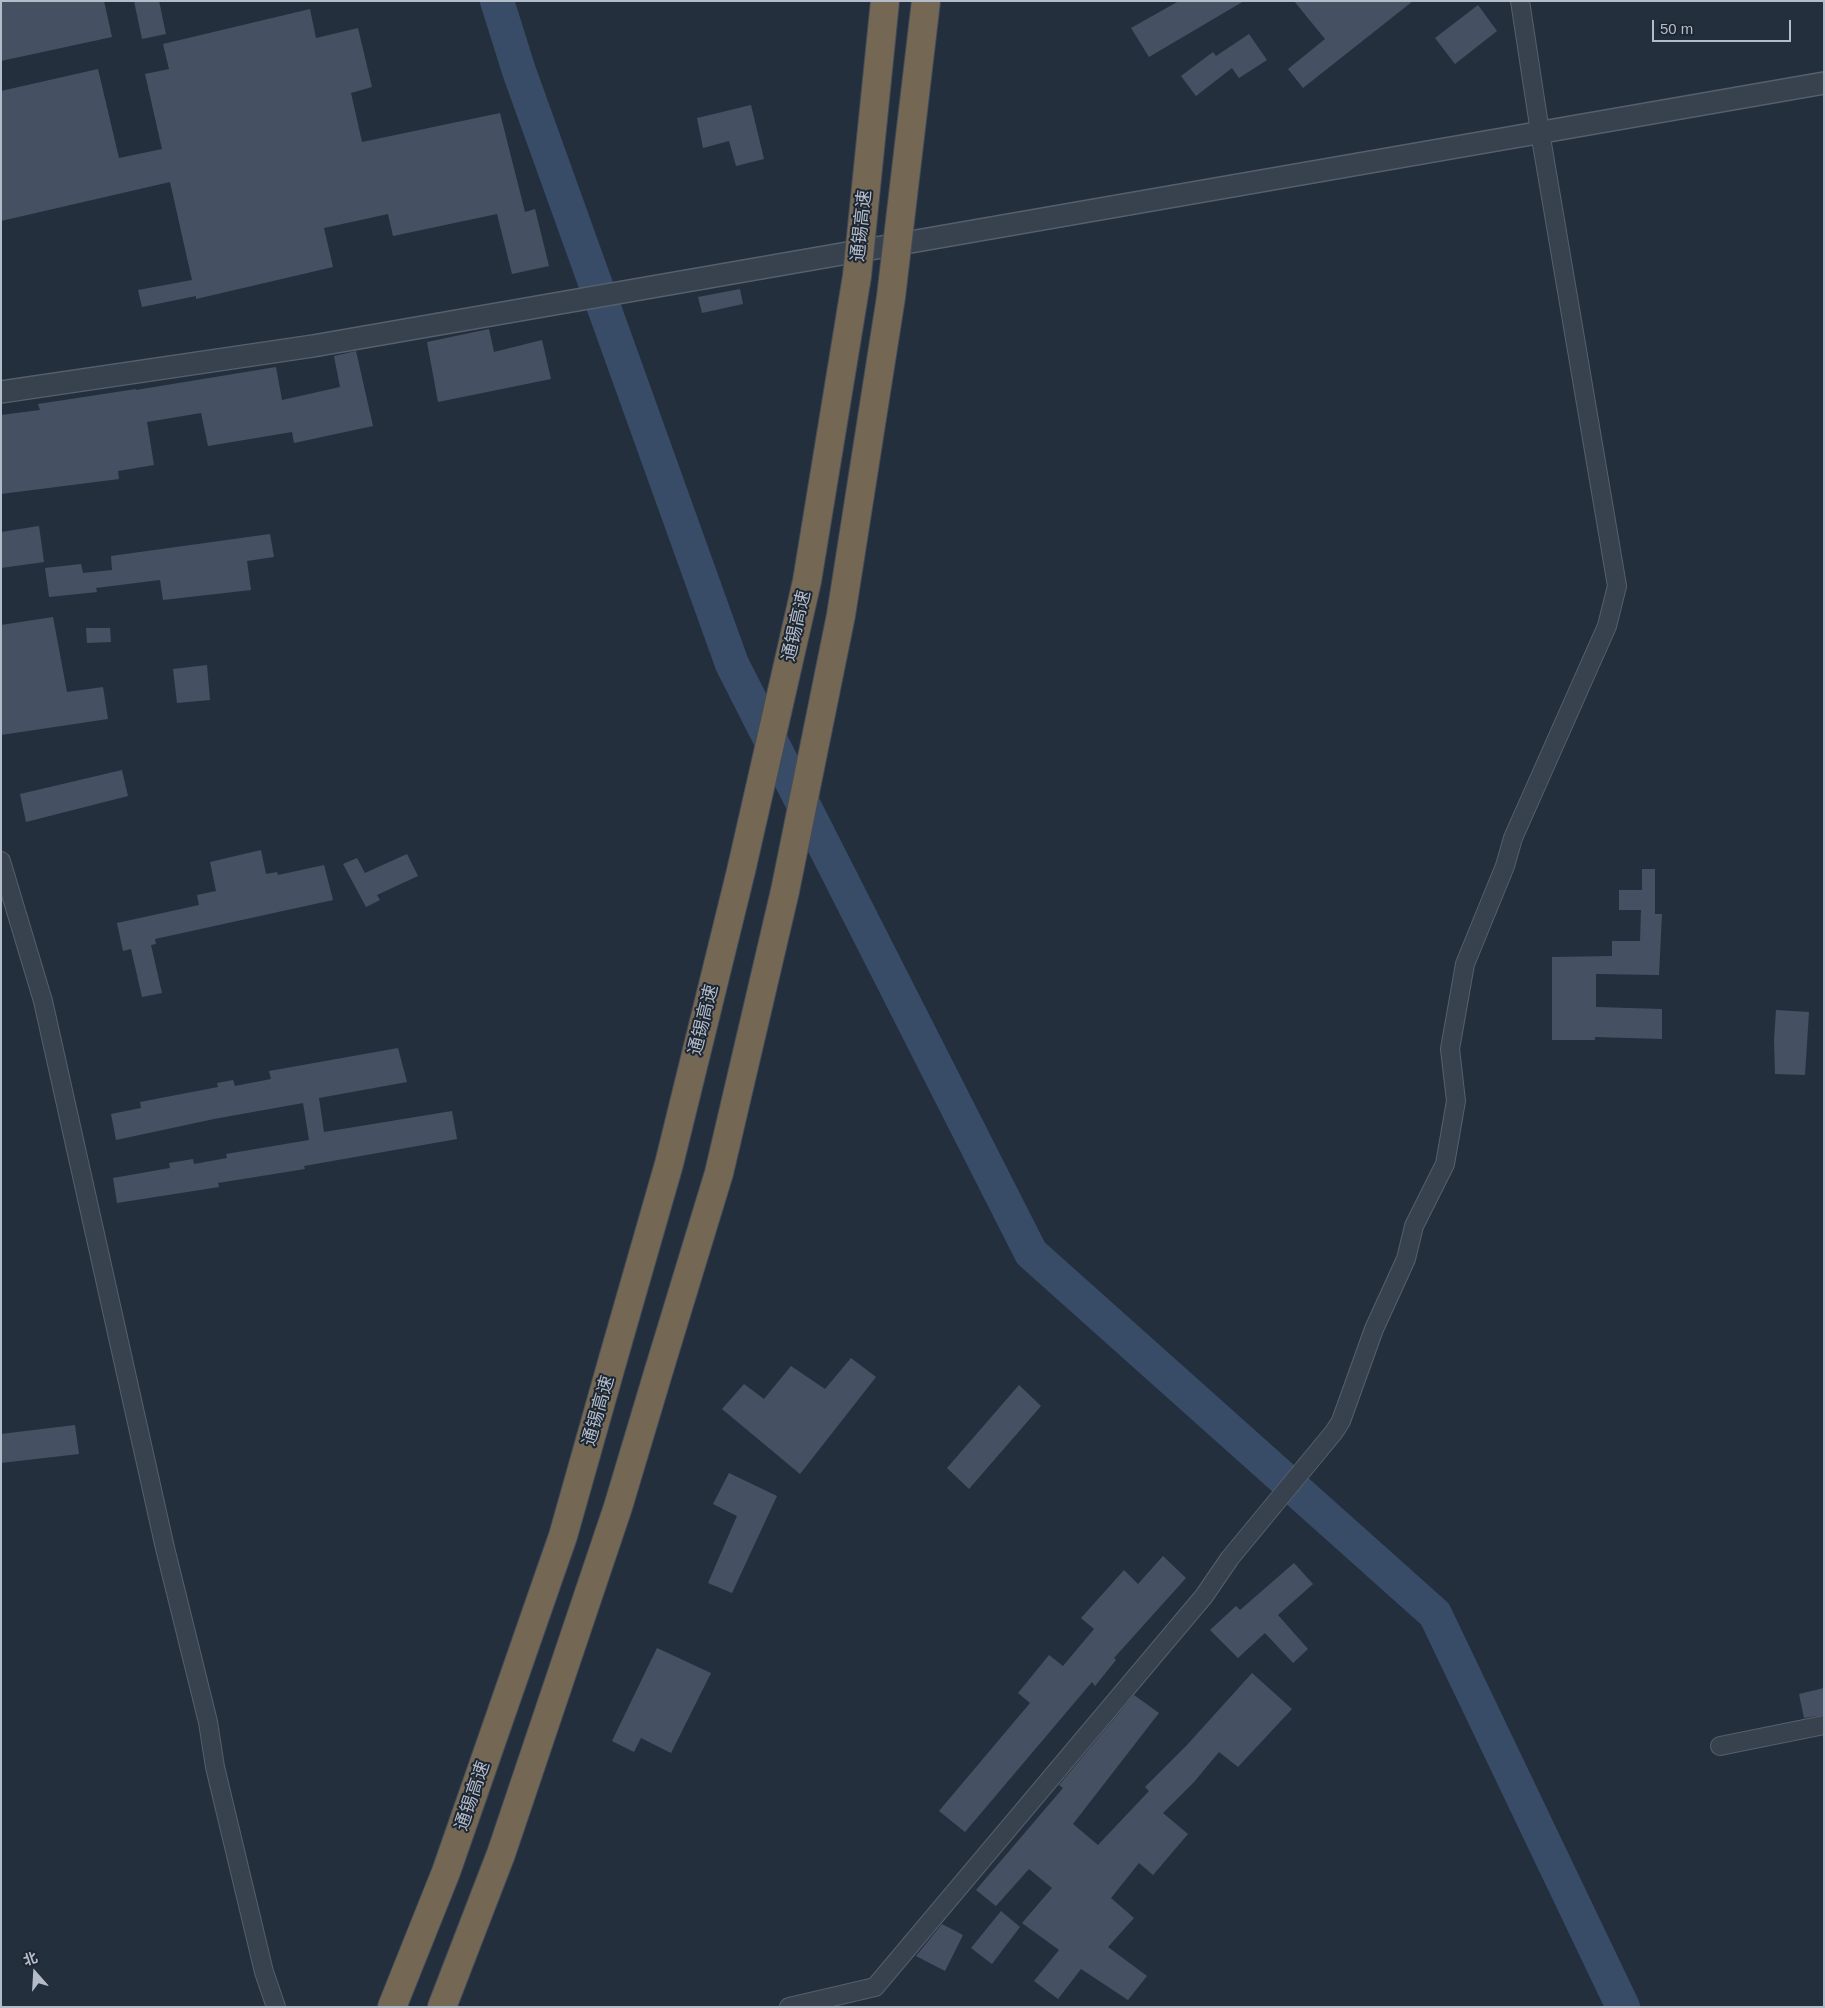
<!DOCTYPE html>
<meta charset="utf-8">
<style>
body{margin:0}
#map{position:relative;width:1825px;height:2008px;overflow:hidden;background:#242f3e;font-family:Helvetica,"Noto Sans SC",sans-serif}
canvas{display:block}
.frame{position:absolute;inset:0;border:2px solid #b4bcc9;pointer-events:none}
.north{position:absolute;left:10px;top:1948px;width:50px;height:50px;-webkit-text-stroke:4px #1d2633;paint-order:stroke;rotate:341deg;font-size:14px;font-weight:700;line-height:20px;text-align:center;color:#b4bcc9}
.north::after{content:'';display:block;margin:auto;width:18px;height:22px;background:#b4bcc9;clip-path:polygon(50% 0,100% 100%,50% 72%,0 100%)}
.scale{position:absolute;left:1652px;top:20px;width:139px;height:22px;box-sizing:border-box;border:2px solid #b4bcc9;border-top:0;padding-left:6px;font-size:15px;line-height:18px;white-space:nowrap;color:#b4bcc9;-webkit-text-stroke:4px #1d2633;paint-order:stroke}
</style>
<div id="map">
<canvas width="1825" height="2008"></canvas>
<div class="frame"></div>
<div class="north">北</div>
<div class="scale">50 m</div>
</div>
<script>
const context = document.querySelector('canvas').getContext('2d');
context.lineJoin = 'round';
function shape(rows) {
  const path = new Path2D();
  for (const r of rows) {
    path.moveTo(r[0], r[1]);
    for (let i = 2; i < r.length; i += 2) path.lineTo(r[i], r[i + 1]);
  }
  return path;
}
function stroke(path, color, width, dash) {
  context.strokeStyle = color;
  context.lineWidth = width;
  context.lineCap = dash ? 'butt' : 'round';
  context.setLineDash(dash || []);
  context.stroke(path);
}
function fill(path, color) {
  context.fillStyle = color;
  context.fill(path, 'evenodd');
}
function write(font, color, halo, rows, align = 'center') {
  context.font = font + ' Helvetica,"Noto Sans SC",sans-serif';
  context.lineWidth = 4;
  context.setLineDash([]);
  context.textBaseline = 'middle';
  context.strokeStyle = halo;
  context.fillStyle = color;
  for (const [text, x, y, turn = 0] of rows) {
    context.save();
    context.translate(x, y);
    context.rotate((+turn || 0) * Math.PI / 180);
    context.textAlign = isNaN(turn) ? turn : align;
    if (halo) context.strokeText(text, 0, 0);
    context.fillText(text, 0, 0);
    context.restore();
  }
}
stroke(shape([
 [497,1,519,71,732,664,1031,1253,1435,1614,1623,2007]
]), '#394c67', 34);
fill(shape([
 [1,1,104,1,112,37,1,61],
 [134,1,159,1,166,34,142,39],
 [1179,1,1244,1,1149,57,1131,28],
 [1294,1,1413,1,1303,88,1288,69,1325,39],
 [1478,5,1497,31,1455,64,1435,38],
 [310,9,316,38,358,28,372,87,351,93,362,142,500,113,525,212,535,209,549,266,512,274,497,214,393,236,388,214,324,228,333,267,196,299,196,296,142,307,138,290,192,280,170,182,1,221,1,91,98,69,119,158,162,149,145,74,169,69,163,44],
 [1249,34,1267,60,1239,78,1232,68,1196,96,1181,76,1213,52,1216,56],
 [751,105,764,159,736,166,729,141,703,148,697,118],
 [740,289,743,304,702,313,698,297],
 [489,329,494,352,542,340,551,379,438,402,427,342],
 [356,351,373,426,294,443,292,432,208,446,201,413,147,422,154,465,118,471,119,479,1,494,1,415,40,410,38,404,136,389,136,390,276,367,282,400,340,387,334,356],
 [39,526,44,562,1,568,1,532],
 [270,534,274,557,247,561,251,590,163,600,160,580,96,588,97,592,49,597,45,568,81,564,83,573,112,570,111,556],
 [53,617,67,692,103,687,108,719,1,735,1,625],
 [86,628,110,628,111,642,87,643],
 [207,665,210,700,177,703,173,669],
 [122,770,128,796,26,822,20,794],
 [261,850,266,874,277,872,278,875,324,865,333,900,155,939,156,944,151,945,162,993,142,997,131,949,123,951,117,923,199,905,197,895,216,891,210,862],
 [407,854,418,876,377,895,380,900,366,907,343,864,357,858,365,873],
 [1642,869,1655,869,1655,914,1662,914,1659,975,1596,974,1596,1007,1662,1009,1662,1039,1595,1037,1595,1040,1552,1040,1552,957,1612,956,1612,941,1640,941,1641,910,1619,910,1619,890,1642,890],
 [1776,1010,1809,1012,1805,1075,1775,1074,1774,1040],
 [398,1048,407,1082,319,1098,324,1132,452,1111,457,1139,304,1166,305,1169,218,1183,219,1187,117,1203,113,1178,170,1168,169,1163,193,1159,194,1164,227,1158,226,1154,309,1140,303,1103,214,1119,116,1140,111,1114,141,1108,140,1102,218,1087,217,1083,233,1080,235,1086,271,1079,269,1071],
 [851,1358,876,1377,800,1474,722,1409,744,1384,764,1399,791,1366,825,1389],
 [1019,1385,1041,1406,969,1489,947,1468],
 [75,1425,79,1454,1,1463,1,1434],
 [729,1473,777,1496,732,1593,708,1583,737,1516,713,1504],
 [1163,1556,1186,1578,1114,1658,1116,1660,1095,1686,1092,1682,965,1832,939,1811,1030,1703,1018,1693,1049,1655,1063,1666,1094,1629,1081,1618,1124,1570,1138,1584],
 [1294,1563,1313,1584,1278,1615,1308,1649,1293,1663,1265,1633,1238,1658,1210,1630,1236,1606,1240,1610],
 [657,1648,711,1673,671,1753,641,1738,634,1752,612,1741],
 [1252,1673,1292,1709,1238,1767,1219,1752,1194,1782,1163,1813,1188,1834,1153,1875,1139,1863,1111,1898,1134,1918,1108,1947,1147,1976,1128,2000,1081,1969,1058,1999,1034,1981,1059,1950,1022,1923,1052,1888,1029,1869,996,1906,976,1890,1063,1788,1059,1785,1134,1695,1159,1713,1073,1824,1098,1845,1149,1791,1145,1787,1187,1745],
 [1824,1688,1824,1715,1804,1718,1799,1694],
 [1001,1911,1020,1927,992,1964,971,1948],
 [942,1924,963,1935,945,1971,916,1956]
]), '#455162');
const minor = shape([
 [1,861,43,1001,165,1548,208,1722,215,1767,264,1972,276,2007],
 [1720,1746,1824,1725],
 [789,2007,875,1987,1204,1596,1230,1558,1334,1432,1341,1421,1374,1329,1406,1259,1414,1226,1445,1164,1456,1101,1450,1049,1465,964,1505,866,1513,838,1607,626,1617,586,1540,132,1520,1]
]);
const tertiary = shape([
 [1,392,313,346,1824,83]
]);
const motorway = shape([
 [392,2007,446,1872,563,1536,613,1359],
 [442,2007,501,1854,618,1507,659,1370]
]);
stroke(minor, '#565f6c', 20);
stroke(tertiary, '#565f6c', 24);
stroke(motorway, '#434c59', 30);
stroke(minor, '#38414e', 18);
stroke(tertiary, '#38414e', 21);
stroke(motorway, '#746855', 28);
const motorwayBridge = shape([
 [613,1359,669,1164,741,871,807,581,857,276,885,1],
 [659,1370,719,1173,785,891,841,615,891,297,926,1]
]);
stroke(motorwayBridge, '#434c59', 30, []);
stroke(motorwayBridge, '#746855', 28);
write('18px', '#b4bcc9', '#1d2633', [
 ["通锡高速",862,226,-84],
 ["通锡高速",797,626,-77],
 ["通锡高速",704,1020,-76],
 ["通锡高速",599,1411,-74],
 ["通锡高速",473,1796,-71]
]);
</script>
